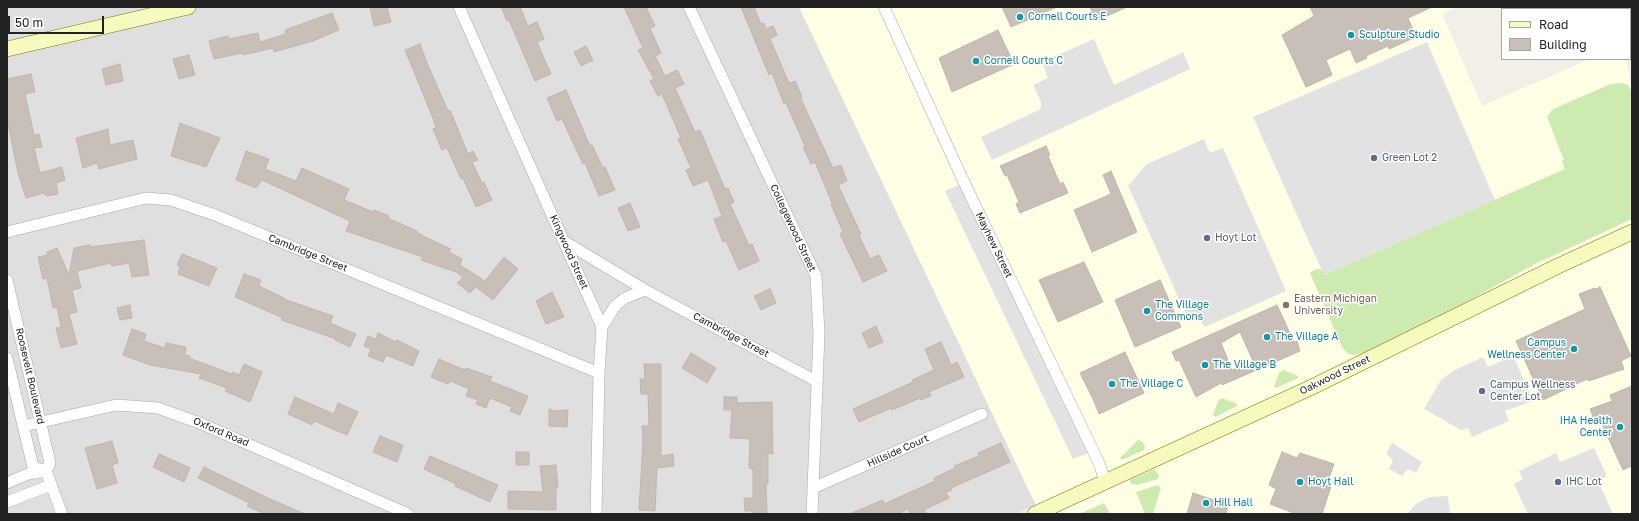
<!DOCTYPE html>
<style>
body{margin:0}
#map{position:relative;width:1639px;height:521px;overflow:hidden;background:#f2efe9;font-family:"Golos Text",sans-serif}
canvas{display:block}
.frame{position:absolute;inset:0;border:8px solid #222;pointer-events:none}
.legend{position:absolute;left:1501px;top:8px;width:130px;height:52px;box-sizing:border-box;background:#fff;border:1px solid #a7a7a7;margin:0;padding:5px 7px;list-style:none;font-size:12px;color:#222}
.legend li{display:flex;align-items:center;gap:8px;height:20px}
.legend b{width:20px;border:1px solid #a7a7a7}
.scale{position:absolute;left:8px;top:16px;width:96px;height:18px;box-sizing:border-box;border:2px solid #222;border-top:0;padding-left:5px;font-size:12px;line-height:14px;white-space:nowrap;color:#222;-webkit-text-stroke:3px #fff;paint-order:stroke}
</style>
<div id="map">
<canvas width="1639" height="521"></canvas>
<div class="frame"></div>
<ul class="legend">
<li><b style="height:5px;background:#f7fabf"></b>Road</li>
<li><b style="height:11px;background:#c7bfb8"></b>Building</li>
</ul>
<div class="scale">50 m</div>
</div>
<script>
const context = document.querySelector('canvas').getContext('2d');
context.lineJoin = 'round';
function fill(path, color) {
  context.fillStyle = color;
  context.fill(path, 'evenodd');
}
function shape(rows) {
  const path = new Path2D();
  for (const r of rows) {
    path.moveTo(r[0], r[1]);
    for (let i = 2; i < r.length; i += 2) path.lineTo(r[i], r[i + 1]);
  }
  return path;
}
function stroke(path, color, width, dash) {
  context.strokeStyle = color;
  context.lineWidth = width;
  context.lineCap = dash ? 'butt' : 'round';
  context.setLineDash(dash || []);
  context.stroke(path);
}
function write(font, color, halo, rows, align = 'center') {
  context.font = font + ' "Golos Text",sans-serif';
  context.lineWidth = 3;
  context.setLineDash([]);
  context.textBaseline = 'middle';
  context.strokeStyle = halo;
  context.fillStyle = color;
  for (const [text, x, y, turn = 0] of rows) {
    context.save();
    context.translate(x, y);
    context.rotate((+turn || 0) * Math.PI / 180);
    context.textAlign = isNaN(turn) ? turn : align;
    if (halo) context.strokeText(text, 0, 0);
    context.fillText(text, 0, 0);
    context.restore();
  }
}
fill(shape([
 [7,7,799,7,1036,505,1014,514,7,514]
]), '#e0dfdf');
fill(shape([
 [799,7,1456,7,1442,14,1482,106,1590,59,1626,59,1632,88,1632,514,1040,514]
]), '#ffffe5');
fill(shape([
 [1621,83,1628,85,1632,92,1632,219,1533,265,1445,314,1364,353,1355,355,1348,354,1342,347,1310,273,1312,271,1318,269,1322,270,1324,275,1565,169,1562,161,1564,160,1547,117,1553,109,1611,84],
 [1284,370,1298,376,1298,378,1276,388,1274,387,1279,373],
 [1222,398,1237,404,1237,406,1215,417,1213,415,1218,401],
 [1138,440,1142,441,1145,446,1144,450,1122,460,1120,458],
 [1155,469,1159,476,1158,479,1137,485,1131,484,1129,480],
 [1158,485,1161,488,1153,514,1145,514,1136,492],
 [1104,503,1110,514,1079,514]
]), '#cdebb0');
fill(shape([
 [1094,39,1114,85,1183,52,1190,69,992,160,981,137,1039,110,1041,107,1041,102,1033,85,1048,78,1042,62],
 [1427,42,1495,200,1324,275,1253,117],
 [1204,139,1210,153,1223,148,1286,291,1205,327,1198,318,1189,321,1128,186,1147,164],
 [964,183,1093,451,1073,459,945,191],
 [1513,356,1533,401,1505,411,1509,421,1472,437,1468,428,1461,430,1424,409,1441,380,1455,370,1483,357,1488,367],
 [1392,443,1422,462,1416,473,1408,469,1402,476,1389,469,1393,460,1386,454],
 [1594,448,1607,476,1598,481,1613,514,1528,514,1514,484,1523,479,1519,471,1556,453,1560,462],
 [1448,496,1450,514,1407,514,1417,503,1430,497]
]), '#e2e2e2');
const building = shape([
 [370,7,387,7,391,22,374,26,370,7],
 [501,7,520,7,528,26,537,22,544,39,537,42,551,74,535,81,509,20,507,21,501,7],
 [624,7,646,7,655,26,650,28,661,53,655,56,665,76,677,70,684,84,675,88,695,132,700,130,725,189,728,188,734,202,730,204,749,245,752,244,759,261,739,270,726,241,723,242,714,219,722,216,708,180,693,186,686,170,691,168,678,139,681,138,662,94,658,96,650,81,654,79,638,50,643,48,624,7],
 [741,7,754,7,761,24,764,23,766,29,773,26,777,35,770,39,789,83,795,81,802,97,800,97,833,168,841,165,847,181,838,185,861,234,859,235,870,259,879,255,887,271,863,282,840,234,843,232,831,204,832,203,815,162,811,164,803,147,805,146,786,103,784,104,772,73,769,75,741,7],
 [1002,7,1057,7,1011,27,1002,7],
 [1090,7,1127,7,1096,21,1090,7],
 [1310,7,1432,7,1408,18,1416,37,1389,49,1388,46,1366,56,1367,58,1356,63,1350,49,1326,60,1332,75,1306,87,1282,35,1314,16,1310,7],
 [332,13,339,30,313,41,274,52,273,48,243,55,242,53,214,59,209,41,228,36,229,39,258,33,260,42,286,34,285,30,332,13],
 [998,30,1014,64,952,92,939,58,998,30],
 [420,44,427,63,448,111,450,110,468,154,473,151,478,160,472,162,482,183,484,182,492,200,476,207,463,178,461,179,447,148,442,150,433,129,436,128,433,118,405,50,420,44],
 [586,46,593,60,581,66,574,52,586,46],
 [189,55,195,75,179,79,173,59,189,55],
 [120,64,123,81,106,85,102,69,120,64],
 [31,74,35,92,25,94,34,135,39,134,42,147,34,148,40,173,62,167,65,180,56,183,58,194,46,196,44,193,26,198,18,173,7,119,7,79,31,74],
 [566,90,590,146,592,145,603,168,605,167,615,190,599,196,585,163,583,164,562,119,557,121,547,98,566,90],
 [180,123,220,138,206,167,171,156,180,123],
 [108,129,110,145,133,140,137,159,99,169,97,163,83,168,76,138,108,129],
 [1046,146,1050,155,1048,156,1060,184,1063,182,1068,193,1020,213,1016,204,1019,202,1007,175,1005,176,1000,166,1046,146],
 [246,151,269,159,265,169,296,181,302,168,349,189,344,200,373,212,374,210,389,216,388,218,417,231,417,232,425,237,451,249,449,252,462,259,460,265,485,281,504,257,518,269,493,300,476,287,470,293,457,283,463,277,456,272,421,260,423,257,346,231,350,221,262,180,256,188,236,180,246,151],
 [1111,171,1137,232,1092,252,1074,210,1111,194,1103,175,1111,171],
 [630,203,640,227,628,231,618,208,630,203],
 [144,240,149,275,132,277,129,263,112,266,111,263,77,271,81,288,72,290,77,312,69,314,77,344,61,348,56,328,61,327,57,307,53,308,47,278,43,279,38,257,48,255,47,252,57,248,69,275,74,248,90,245,90,247,144,240],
 [182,254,217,268,209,286,178,274,180,266,177,265,182,254],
 [1084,262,1103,302,1058,322,1039,280,1084,262],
 [244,274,261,280,259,286,284,298,284,299,333,316,330,323,356,334,350,347,335,340,336,339,281,320,283,318,235,297,244,274],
 [1160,280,1181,327,1135,347,1115,300,1160,280],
 [1600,287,1631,356,1621,361,1624,369,1589,381,1587,379,1543,400,1516,341,1585,309,1579,294,1595,288,1596,289,1600,287],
 [770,289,776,303,761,310,754,296,770,289],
 [552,292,564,317,546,324,536,301,552,292],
 [130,305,132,318,120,320,117,308,130,305],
 [1277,305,1294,342,1297,341,1300,351,1222,385,1221,383,1196,397,1179,360,1176,361,1172,352,1277,305],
 [1240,332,1253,361,1232,370,1221,343,1240,332],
 [876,326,883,342,869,348,862,333,876,326],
 [132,329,146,334,144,341,165,348,166,343,186,347,185,355,190,356,189,358,232,374,233,372,239,375,244,364,262,372,250,402,225,391,227,388,199,378,201,374,150,365,123,355,132,329],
 [378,333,396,342,397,340,419,351,413,366,386,355,383,362,368,356,371,349,364,346,368,336,376,339,378,333],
 [941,342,951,365,957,362,964,377,929,392,931,396,921,400,920,398,892,410,891,408,859,422,853,409,913,382,912,380,934,370,925,349,941,342],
 [1125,352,1144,393,1099,414,1093,399,1080,373,1125,352],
 [691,353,716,368,707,383,682,368,691,353],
 [439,359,465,370,466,368,492,377,490,381,528,396,520,415,510,411,512,407,490,398,486,408,476,404,478,400,466,396,469,389,450,381,448,384,431,377,439,359],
 [644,364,661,364,661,456,673,454,674,466,657,468,655,511,639,510,643,441,642,426,649,426,648,394,641,394,640,379,645,379,644,364],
 [1632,386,1632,466,1623,470,1600,420,1595,422,1590,409,1612,401,1610,395,1632,386],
 [295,397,334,414,338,403,358,412,347,435,314,421,312,425,288,414,295,397],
 [724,397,737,397,737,403,772,402,773,454,768,453,768,484,766,484,767,514,752,514,752,511,745,511,744,498,753,498,753,469,749,468,750,439,730,438,732,410,724,410,724,397],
 [549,409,555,411,568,410,567,427,549,426,549,409],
 [380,436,403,445,397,462,373,452,380,436],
 [112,441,118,463,112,465,117,483,97,489,85,448,112,441],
 [1001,443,1010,462,951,488,952,490,946,492,949,498,924,510,927,514,910,514,908,509,898,514,849,514,883,500,884,504,935,481,934,478,955,468,954,466,979,456,978,453,1001,443],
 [516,452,529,452,529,465,516,465,516,452],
 [1282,452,1297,458,1300,453,1334,464,1328,481,1332,483,1322,514,1296,514,1270,504,1276,489,1269,485,1282,452],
 [159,454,190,468,184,482,153,467,159,454],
 [430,456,498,485,490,502,455,486,456,484,424,469,430,456],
 [556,465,558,488,556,488,556,510,508,509,508,491,543,492,540,466,556,465],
 [204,467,268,498,305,514,265,514,247,506,249,503,235,496,198,478,204,467],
 [1193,493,1228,505,1226,514,1187,514,1193,493]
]);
fill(building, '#c7bfb8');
stroke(building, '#c4b6ab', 1);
const street = shape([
 [459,7,602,327,599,373,596,514],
 [689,7,816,276,819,334,812,514],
 [884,7,962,178,1099,463,1105,481],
 [7,232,146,198,171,200,215,215,599,373],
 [565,242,645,290,816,381],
 [7,280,50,463,46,471,62,514],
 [602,327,615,306,625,298,645,290],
 [7,358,33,467,46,471],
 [24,426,116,405,158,408,202,424,408,514],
 [7,483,28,474,45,471],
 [813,488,982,414],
 [7,502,51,485]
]);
const secondary = shape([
 [1630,7,1632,16],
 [7,49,188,7],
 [1035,514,1312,387,1558,266,1632,232]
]);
stroke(street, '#a9a9a9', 12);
stroke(secondary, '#707d05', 16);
stroke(street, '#fff', 11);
stroke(secondary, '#f7fabf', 15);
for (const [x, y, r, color] of [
 [1020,17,4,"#0f9aa8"],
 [1351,35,4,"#0f9aa8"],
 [976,61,4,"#0f9aa8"],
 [1374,158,4,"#5c6f8a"],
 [1207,238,4,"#5c6f8a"],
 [1286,305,4,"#8d6e63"],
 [1147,311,4,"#0f9aa8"],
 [1267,337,4,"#0f9aa8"],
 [1574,349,4,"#0f9aa8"],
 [1205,365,4,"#0f9aa8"],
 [1112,384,4,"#0f9aa8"],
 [1482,391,4,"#5c6f8a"],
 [1620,427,4,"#0f9aa8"],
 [1300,482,4,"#0f9aa8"],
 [1558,482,4,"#5c6f8a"],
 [1206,503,4,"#0f9aa8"]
]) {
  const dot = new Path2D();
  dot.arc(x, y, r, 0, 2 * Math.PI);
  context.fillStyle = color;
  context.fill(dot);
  stroke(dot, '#fff', 1.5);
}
write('10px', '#0d838f', '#fff', [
 ["Cornell Courts E",1028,17],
 ["Sculpture Studio",1359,35],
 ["Cornell Courts C",984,61],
 ["The Village",1155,305],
 ["Commons",1155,317],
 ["The Village A",1275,337],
 ["Campus",1566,343,"right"],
 ["Wellness Center",1566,355,"right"],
 ["The Village B",1213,365],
 ["The Village C",1120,384],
 ["IHA Health",1612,421,"right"],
 ["Center",1612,433,"right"],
 ["Hoyt Hall",1308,482],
 ["Hill Hall",1214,503]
], 'left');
write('10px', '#4e5e75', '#fff', [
 ["Green Lot 2",1382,158],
 ["Hoyt Lot",1215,238],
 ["Campus Wellness",1490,385],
 ["Center Lot",1490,397],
 ["IHC Lot",1566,482]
], 'left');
write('10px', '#222', '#fff', [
 ["Collegewood Street",793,228,65],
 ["Mayhew Street",994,245,64],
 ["Kingwood Street",569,252,66],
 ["Cambridge Street",308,253,22],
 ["Cambridge Street",731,335,28],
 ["Oakwood Street",1335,375,-26],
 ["Roosevelt Boulevard",30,376,77],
 ["Oxford Road",221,432,23],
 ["Hillside Court",898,451,-24]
]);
write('10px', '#785e54', '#fff', [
 ["Eastern Michigan",1294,299],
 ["University",1294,311]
], 'left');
</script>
